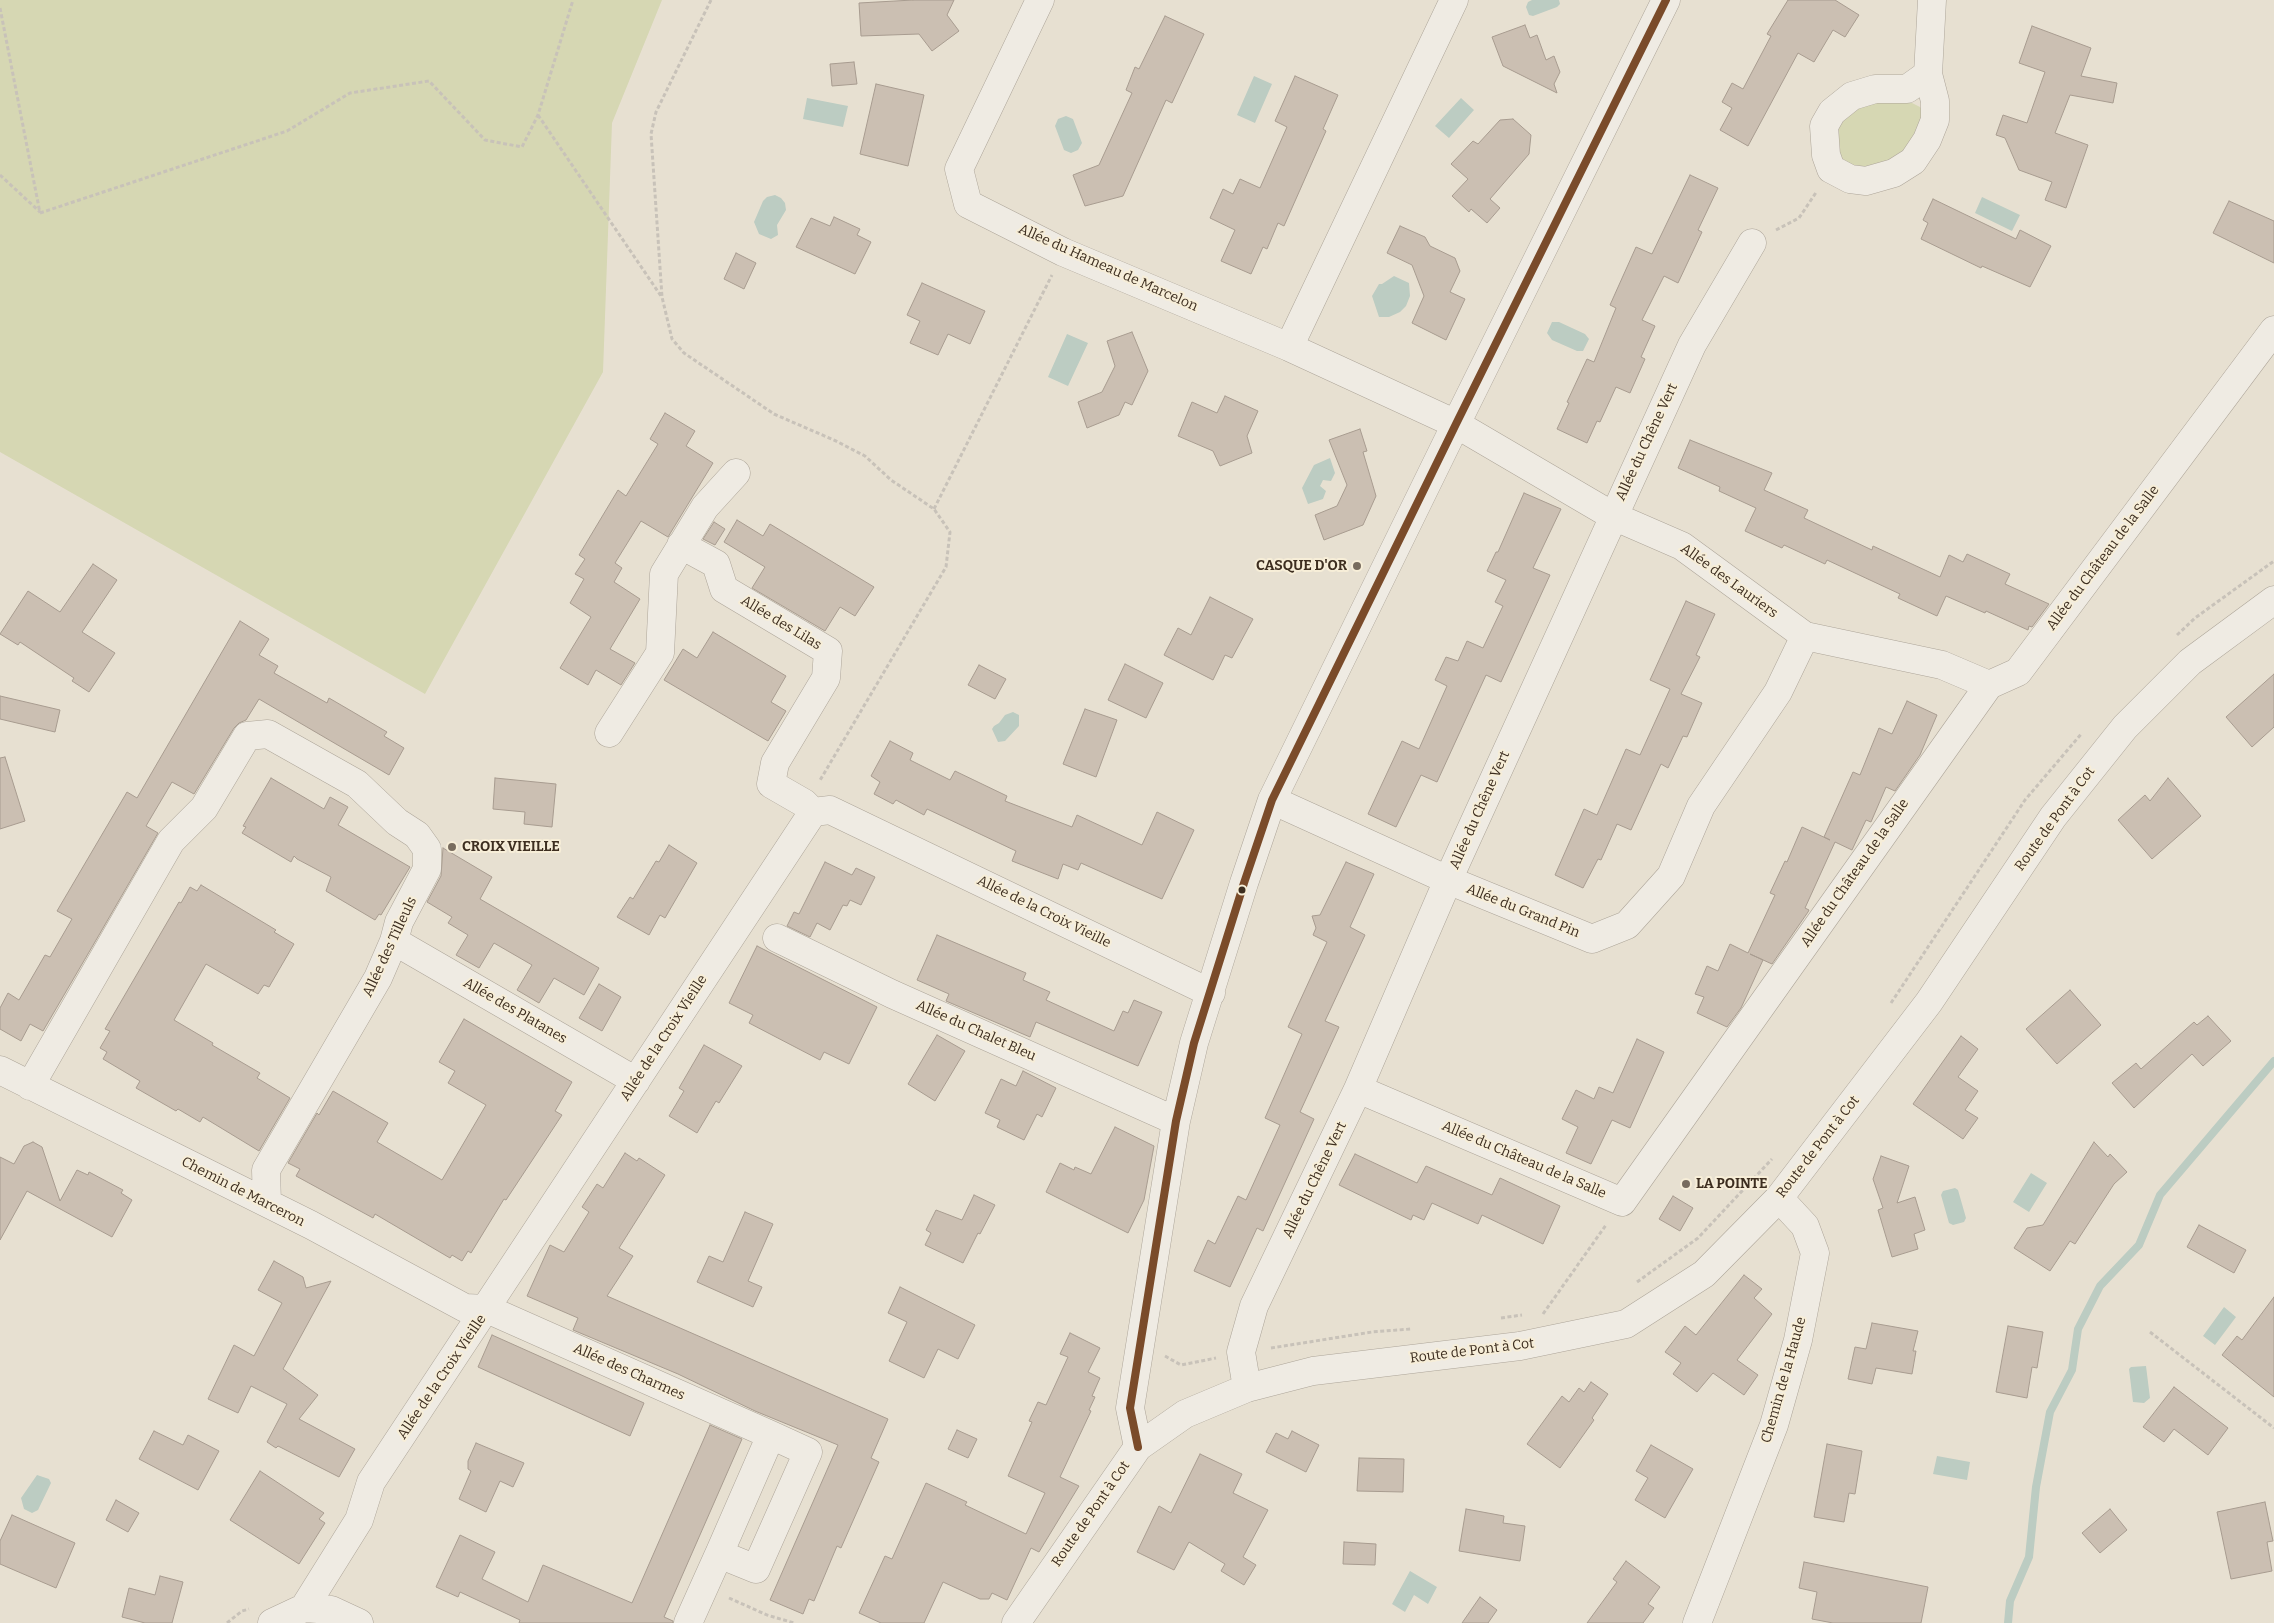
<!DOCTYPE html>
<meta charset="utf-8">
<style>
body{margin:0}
canvas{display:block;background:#e7e0d1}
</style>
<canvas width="2274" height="1623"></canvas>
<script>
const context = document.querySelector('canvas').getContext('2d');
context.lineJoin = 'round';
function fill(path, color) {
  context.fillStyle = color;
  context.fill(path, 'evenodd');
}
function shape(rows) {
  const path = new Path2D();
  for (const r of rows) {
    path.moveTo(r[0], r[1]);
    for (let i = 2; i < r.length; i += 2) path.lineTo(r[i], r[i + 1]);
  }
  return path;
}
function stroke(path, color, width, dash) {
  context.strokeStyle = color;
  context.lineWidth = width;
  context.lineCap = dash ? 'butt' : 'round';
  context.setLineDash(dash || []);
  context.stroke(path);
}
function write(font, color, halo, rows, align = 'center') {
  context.font = font + ' Bitter,serif';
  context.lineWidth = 4;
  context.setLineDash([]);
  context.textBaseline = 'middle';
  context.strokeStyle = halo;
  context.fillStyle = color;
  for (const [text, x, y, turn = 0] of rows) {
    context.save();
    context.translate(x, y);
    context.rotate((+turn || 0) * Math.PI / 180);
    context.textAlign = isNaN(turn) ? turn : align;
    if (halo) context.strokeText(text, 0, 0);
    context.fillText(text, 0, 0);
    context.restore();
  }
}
fill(shape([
 [0,0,662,0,612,123,603,372,425,694,0,452],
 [1902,98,1920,107,1923,111,1924,122,1902,154,1867,171,1850,167,1839,159,1837,125,1861,103]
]), '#d6d7b3');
fill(shape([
 [1532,0,1559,0,1560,4,1557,7,1533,16,1529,15,1526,7,1528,2],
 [1254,76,1272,84,1255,123,1237,115],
 [807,98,848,106,843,127,803,119],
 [1461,98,1474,110,1449,138,1435,126],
 [1066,116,1073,119,1082,143,1078,150,1071,153,1064,150,1055,126,1058,119],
 [775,195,781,198,785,203,786,210,777,225,778,235,771,239,759,234,754,222,763,201,767,197],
 [1982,197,2020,215,2012,231,1975,213],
 [1394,276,1409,283,1410,296,1406,306,1400,312,1389,317,1379,317,1372,296,1379,284,1382,284],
 [1552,322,1559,322,1585,334,1589,339,1583,351,1577,351,1552,340,1547,333],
 [1067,334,1088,343,1068,386,1048,377],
 [1330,458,1335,473,1331,481,1323,480,1320,486,1326,491,1323,499,1308,504,1302,488,1314,465],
 [1013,712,1019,715,1019,726,1005,741,998,742,992,729,994,726,999,723,1005,715],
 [2031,1173,2047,1183,2029,1212,2013,1202],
 [1955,1188,1958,1190,1966,1218,1964,1222,1953,1225,1949,1223,1941,1195,1943,1191],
 [2224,1307,2236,1317,2215,1345,2203,1336],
 [2146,1366,2150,1398,2144,1403,2133,1402,2129,1369,2131,1367],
 [1937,1456,1970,1462,1967,1480,1933,1474],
 [37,1475,49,1479,51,1483,38,1510,32,1513,24,1509,21,1498],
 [1410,1571,1437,1587,1428,1604,1414,1595,1405,1612,1392,1604]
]), '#bcccc2');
stroke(shape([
 [2008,1623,2010,1601,2029,1557,2036,1487,2050,1412,2072,1370,2078,1329,2100,1286,2139,1245,2160,1195,2274,1061]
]), '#bcccc2', 8);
const building = shape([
 [913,0,954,0,947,15,959,31,932,51,919,34,861,36,859,3,913,0],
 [1788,0,1835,0,1859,15,1845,37,1833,30,1814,62,1798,53,1748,146,1720,130,1732,108,1722,102,1732,83,1743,89,1771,36,1767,34,1788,0],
 [1165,16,1204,34,1172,103,1166,100,1123,196,1085,206,1073,175,1099,165,1132,93,1126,90,1135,67,1139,69,1165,16],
 [1525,25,1530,38,1537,35,1546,60,1554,56,1560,72,1554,84,1557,93,1503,66,1492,37,1525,25],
 [2032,26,2091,48,2081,76,2117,83,2113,103,2070,95,2055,133,2088,145,2066,208,2045,200,2052,182,2019,170,2005,138,1996,135,2003,115,2027,123,2045,72,2019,63,2032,26],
 [854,62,857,84,832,86,830,64,854,62],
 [1295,76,1338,95,1323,129,1326,131,1284,226,1278,223,1267,249,1263,247,1251,274,1221,261,1235,230,1210,218,1223,189,1233,194,1240,179,1260,188,1287,127,1275,121,1295,76],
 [876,84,924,95,908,166,860,154,876,84],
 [1513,119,1531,135,1529,154,1490,199,1500,208,1487,223,1471,209,1469,212,1452,196,1468,179,1451,164,1473,141,1478,144,1500,120,1513,119],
 [1690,175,1718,188,1698,230,1702,232,1678,283,1664,276,1642,320,1655,326,1641,357,1645,359,1630,393,1616,387,1600,422,1597,421,1587,443,1557,429,1569,403,1567,402,1587,359,1594,362,1616,308,1610,305,1636,247,1652,254,1690,175],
 [1933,199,2016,239,2020,230,2051,246,2030,287,1982,266,1981,268,1921,239,1928,223,1923,220,1933,199],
 [2229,201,2274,221,2274,263,2213,233,2229,201],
 [834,217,860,229,857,235,871,242,855,274,796,247,811,218,830,226,834,217],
 [1400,226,1425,237,1430,246,1455,258,1460,271,1450,292,1465,299,1446,340,1412,323,1424,296,1412,265,1387,253,1400,226],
 [736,253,756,263,744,289,724,279,736,253],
 [922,283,985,311,970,344,948,334,938,355,910,343,920,321,907,315,922,283],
 [1132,332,1148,371,1132,405,1125,402,1119,415,1087,428,1078,402,1102,392,1115,366,1107,341,1132,332],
 [1225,396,1258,411,1247,436,1252,453,1220,466,1213,451,1178,436,1192,402,1217,413,1225,396],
 [665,413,695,431,686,446,713,463,668,537,641,521,615,563,622,568,614,582,640,599,610,649,635,663,621,685,596,670,588,685,560,668,591,617,570,603,584,579,575,574,585,559,579,555,618,490,626,496,658,444,650,439,665,413],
 [1360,429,1367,451,1363,452,1376,496,1363,525,1324,540,1315,515,1337,506,1347,485,1329,440,1360,429],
 [1690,440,1772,473,1764,490,1808,510,1804,518,1872,550,1873,546,1940,577,1949,555,1963,562,1967,554,2010,574,2005,584,2049,604,2032,627,2029,626,2028,630,1986,611,1985,613,1946,596,1937,616,1898,598,1900,594,1827,560,1825,564,1784,545,1782,548,1745,531,1756,508,1719,491,1720,487,1678,468,1690,440],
 [1524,493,1561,509,1533,568,1550,575,1501,682,1486,675,1437,782,1421,775,1396,827,1368,814,1402,741,1419,749,1447,686,1435,680,1446,657,1458,661,1467,641,1483,648,1503,606,1495,602,1506,580,1487,571,1496,552,1498,552,1524,493],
 [737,520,763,536,770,524,874,587,855,616,840,607,825,631,752,588,765,567,724,542,737,520],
 [714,522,725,529,715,545,703,539,714,522],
 [93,564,117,580,82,632,115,653,89,692,72,681,74,678,20,642,18,645,0,634,28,591,60,612,93,564],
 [1210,597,1253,619,1232,658,1225,655,1213,680,1164,655,1178,628,1191,635,1210,597],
 [1686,601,1715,614,1696,655,1700,657,1681,694,1702,703,1687,737,1683,736,1668,768,1661,764,1631,830,1617,824,1601,860,1598,859,1583,888,1555,875,1584,809,1597,815,1626,749,1640,755,1670,689,1650,680,1686,601],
 [240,621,269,639,259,655,278,666,274,673,327,703,329,698,353,712,387,732,384,736,404,748,389,775,259,699,246,720,239,723,234,728,194,794,172,782,146,826,158,833,99,935,43,1031,30,1024,21,1041,0,1029,0,1008,8,993,19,1000,45,955,50,957,72,919,57,911,127,792,137,798,240,621],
 [713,632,786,676,771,702,786,711,768,741,664,680,683,649,697,658,713,632],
 [1125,664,1163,683,1146,718,1108,700,1125,664],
 [979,665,1006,679,995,699,968,685,979,665],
 [2274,674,2274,727,2252,747,2226,717,2274,674],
 [0,696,60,710,55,732,0,719,0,696],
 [1907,701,1937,715,1920,755,1895,791,1886,787,1871,822,1866,820,1852,850,1835,842,1805,908,1809,910,1808,912,1772,964,1750,954,1763,960,1741,1008,1727,1027,1697,1013,1704,997,1695,994,1707,966,1718,971,1730,944,1748,953,1775,895,1770,893,1785,861,1787,862,1802,827,1830,840,1824,837,1853,772,1860,775,1879,728,1892,734,1907,701],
 [1085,709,1117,720,1096,777,1063,764,1085,709],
 [890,741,913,753,910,760,950,780,955,771,1007,796,1005,801,1072,827,1077,815,1142,845,1157,812,1194,830,1162,899,1081,863,1078,870,1063,864,1058,879,1012,861,1016,851,927,809,924,815,896,800,893,804,874,794,880,782,871,776,890,741],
 [5,757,25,821,0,829,0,758,5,757],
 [271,778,324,809,330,797,348,807,338,825,410,867,381,915,379,914,375,920,326,891,331,877,297,859,294,856,291,862,242,833,246,827,243,826,271,778],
 [495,778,556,784,552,827,524,824,525,812,493,809,495,778],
 [2168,778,2201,816,2152,859,2118,820,2145,795,2150,801,2168,778],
 [669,845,697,863,665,918,660,915,649,935,617,917,630,897,633,899,656,861,659,862,669,845],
 [443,848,492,877,480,899,599,968,584,995,554,978,539,1003,517,990,532,965,494,943,479,968,456,955,468,935,448,923,452,917,427,902,441,876,443,848],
 [825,862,852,875,856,868,875,877,861,905,850,900,847,906,843,905,830,930,817,923,810,937,787,926,794,912,799,914,825,862],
 [1346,862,1374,874,1350,927,1365,935,1325,1021,1339,1027,1300,1112,1314,1119,1263,1231,1257,1228,1230,1287,1194,1271,1208,1240,1215,1244,1238,1196,1246,1200,1280,1125,1265,1118,1302,1034,1288,1027,1327,942,1313,935,1316,928,1312,916,1320,915,1346,862],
 [201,885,276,930,274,932,294,944,269,987,264,985,258,994,206,964,174,1020,213,1043,212,1045,260,1073,257,1078,290,1098,259,1151,203,1117,200,1122,178,1109,176,1111,136,1088,140,1081,103,1059,107,1052,100,1048,110,1031,105,1029,179,902,181,903,190,887,197,891,201,885],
 [937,935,1026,973,1023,980,1050,992,1046,1000,1114,1031,1123,1011,1128,1013,1134,1000,1162,1012,1138,1066,1036,1022,1030,1037,946,1001,949,994,917,980,937,935],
 [757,946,877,1007,849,1064,824,1052,820,1060,749,1023,753,1015,729,1003,757,946],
 [599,984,621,997,602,1031,579,1018,599,984],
 [2070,990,2101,1025,2057,1064,2026,1029,2070,990],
 [2208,1016,2231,1041,2203,1066,2192,1054,2134,1108,2112,1083,2136,1063,2141,1069,2194,1022,2197,1025,2208,1016],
 [464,1019,572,1082,555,1111,562,1115,506,1200,504,1199,471,1253,468,1251,462,1261,452,1255,450,1258,375,1214,373,1218,296,1176,300,1169,288,1163,317,1113,319,1115,333,1091,388,1123,377,1142,442,1180,486,1105,448,1083,455,1071,439,1062,464,1019],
 [937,1035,965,1051,935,1101,908,1084,937,1035],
 [1961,1036,1978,1049,1958,1077,1978,1091,1965,1110,1978,1118,1963,1139,1913,1104,1961,1036],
 [1637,1039,1664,1052,1630,1128,1612,1120,1591,1164,1566,1153,1578,1127,1562,1119,1576,1090,1594,1099,1599,1087,1613,1093,1637,1039],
 [704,1045,742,1066,719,1103,716,1101,697,1133,669,1116,684,1091,679,1088,704,1045],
 [1023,1071,1056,1088,1042,1117,1037,1114,1024,1140,997,1127,1000,1120,985,1113,1001,1079,1016,1086,1023,1071],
 [1115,1127,1154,1146,1144,1200,1128,1233,1046,1192,1060,1163,1074,1170,1075,1167,1091,1174,1115,1127],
 [33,1142,42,1147,60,1201,77,1170,88,1175,89,1172,123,1190,121,1193,132,1200,112,1237,27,1191,0,1240,0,1157,14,1164,24,1146,33,1142],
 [2094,1142,2108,1157,2110,1154,2127,1172,2114,1184,2075,1244,2070,1241,2050,1271,2014,1248,2027,1228,2043,1225,2094,1142],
 [625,1153,637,1161,639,1158,665,1175,619,1248,633,1256,607,1296,888,1419,871,1458,879,1462,841,1548,837,1546,814,1601,809,1599,803,1614,770,1600,838,1445,755,1411,678,1374,573,1330,578,1318,527,1296,550,1245,564,1252,589,1212,582,1207,597,1184,603,1188,625,1153],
 [1355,1154,1417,1183,1426,1166,1492,1195,1500,1178,1560,1206,1543,1244,1482,1215,1478,1224,1432,1203,1424,1220,1413,1215,1411,1220,1339,1185,1355,1154],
 [1881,1156,1909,1166,1897,1203,1915,1197,1925,1230,1914,1234,1918,1249,1892,1257,1878,1210,1883,1208,1873,1179,1881,1156],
 [974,1195,995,1205,980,1234,978,1233,963,1263,925,1245,931,1233,926,1230,936,1210,962,1220,974,1195],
 [1673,1196,1693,1208,1680,1231,1659,1219,1673,1196],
 [745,1212,773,1224,748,1281,762,1287,753,1307,697,1282,709,1256,723,1262,745,1212],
 [2199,1225,2246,1250,2234,1273,2187,1247,2199,1225],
 [274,1261,303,1277,306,1288,331,1281,283,1369,318,1395,299,1419,355,1449,339,1477,278,1446,276,1448,267,1442,287,1404,251,1386,238,1413,208,1399,234,1345,254,1356,282,1303,258,1290,274,1261],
 [1744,1275,1762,1289,1754,1298,1772,1314,1737,1360,1758,1375,1744,1395,1713,1373,1697,1392,1673,1374,1681,1363,1665,1352,1685,1326,1696,1335,1744,1275],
 [900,1287,975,1325,958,1359,938,1349,924,1378,889,1361,907,1322,888,1313,900,1287],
 [2274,1297,2274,1397,2222,1355,2237,1336,2242,1340,2274,1297],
 [1872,1323,1918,1331,1913,1351,1916,1351,1912,1374,1876,1368,1872,1384,1848,1379,1855,1347,1866,1349,1872,1323],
 [2008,1326,2043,1332,2037,1368,2032,1367,2027,1398,1996,1392,2008,1326],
 [1070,1333,1100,1348,1088,1372,1100,1378,1092,1396,1095,1397,1089,1410,1091,1411,1060,1477,1079,1486,1039,1552,1031,1548,1007,1600,992,1593,989,1599,980,1599,943,1582,924,1623,881,1623,859,1613,885,1556,892,1559,926,1483,967,1502,965,1505,1026,1534,1045,1493,1008,1476,1032,1422,1029,1421,1038,1402,1046,1405,1068,1357,1060,1354,1070,1333],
 [492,1335,644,1403,630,1436,478,1367,492,1335],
 [1591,1382,1608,1394,1592,1418,1594,1420,1560,1468,1527,1444,1562,1396,1569,1402,1579,1388,1584,1392,1591,1382],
 [2174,1387,2228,1428,2208,1455,2174,1429,2164,1442,2143,1427,2174,1387],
 [710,1425,742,1439,664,1617,673,1621,673,1623,519,1623,520,1620,460,1592,458,1597,436,1587,460,1535,495,1552,482,1579,528,1602,543,1565,632,1603,710,1425],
 [957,1430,977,1439,968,1458,948,1449,957,1430],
 [154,1431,183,1445,188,1435,219,1451,198,1490,139,1459,154,1431],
 [1292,1431,1319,1445,1306,1472,1266,1452,1276,1433,1288,1439,1292,1431],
 [476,1443,524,1463,513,1487,500,1481,486,1512,459,1499,471,1471,468,1469,468,1461,476,1443],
 [1827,1444,1862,1451,1855,1494,1849,1493,1844,1522,1814,1517,1827,1444],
 [1651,1445,1693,1469,1665,1518,1635,1500,1648,1478,1636,1471,1651,1445],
 [1200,1454,1242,1474,1233,1493,1268,1510,1243,1557,1256,1565,1244,1585,1221,1571,1225,1564,1189,1542,1174,1570,1137,1552,1159,1506,1171,1513,1200,1454],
 [1359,1458,1404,1459,1403,1492,1357,1491,1359,1458],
 [260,1471,324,1513,319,1519,325,1523,299,1564,230,1520,260,1471],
 [116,1500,139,1513,128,1532,106,1520,116,1500],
 [2265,1502,2273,1541,2267,1542,2272,1571,2231,1579,2217,1512,2265,1502],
 [1466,1509,1504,1516,1503,1523,1525,1526,1520,1561,1459,1551,1466,1509],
 [2110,1509,2127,1530,2100,1553,2082,1533,2110,1509],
 [12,1515,75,1543,56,1588,0,1564,0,1541,12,1515],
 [1344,1542,1376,1544,1375,1565,1343,1564,1344,1542],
 [1626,1561,1660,1587,1648,1604,1654,1608,1643,1623,1587,1623,1617,1582,1613,1579,1626,1561],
 [1804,1562,1928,1587,1921,1623,1833,1623,1812,1619,1817,1592,1799,1588,1804,1562],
 [160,1576,183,1582,172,1623,145,1623,122,1617,129,1588,155,1595,160,1576],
 [1480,1597,1497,1610,1488,1623,1462,1623,1480,1597]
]);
fill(building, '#cbbfb2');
stroke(building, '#a89c90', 1);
const minor = shape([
 [1040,0,959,169,968,204,1063,252,1289,347,1456,424,1613,516,1682,546,1805,636,1942,665,1989,685],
 [1928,74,1907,89,1875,89,1852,96,1832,112,1824,126,1826,155,1831,169,1850,179,1866,181,1894,173,1913,161,1927,140,1935,120,1935,101,1928,74,1932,0],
 [1289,347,1454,0],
 [681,545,716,564,724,589,828,651,826,678,775,763,771,784,804,803,813,812],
 [609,733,660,653,664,574,705,507,736,473],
 [1272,800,1448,880,1592,939,1627,925,1671,876,1701,806,1778,692,1805,636],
 [777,938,892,994,1176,1121],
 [394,941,636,1081],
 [0,1070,311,1225,465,1308,487,1309,771,1435,808,1452,756,1569,719,1554,771,1435],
 [30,1086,171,841,204,808,247,736,268,734,357,784,397,822,417,835,427,849,427,869,399,922,394,941,378,978,266,1170,267,1203],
 [1358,1089,1622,1202,1989,685,2018,672,2274,330],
 [1247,1388,1241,1352,1254,1306,1358,1089,1448,880,1692,345,1752,243],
 [1138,1447,1130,1408,1176,1121,1194,1043,1244,883,1272,800,1456,424,1666,0],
 [304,1608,331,1610,359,1623],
 [272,1623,304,1608,359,1520,371,1482,813,812,830,810,1211,993],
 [688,1623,719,1554],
 [1016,1623,1138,1447,1185,1414,1247,1388,1313,1371,1520,1346,1626,1324,1704,1274,1779,1198,1929,1002,2053,817,2125,727,2190,662,2274,600],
 [1697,1623,1774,1425,1798,1340,1815,1253,1805,1226,1779,1198]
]);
stroke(minor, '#ada599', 29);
stroke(shape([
 [711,0,656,112,651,134,662,297,672,339,684,353,774,414,836,441,865,456,891,480,934,509,950,532,946,567,819,782],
 [0,8,40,213],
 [538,115,661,296],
 [0,175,40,212],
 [40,213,287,131,350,93,429,81,485,140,522,147,538,115,573,0],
 [1776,230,1799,218,1817,191],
 [934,509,1052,275],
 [2177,635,2195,618,2274,561],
 [1891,1003,2025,800,2082,733],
 [1637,1282,1698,1238,1772,1159],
 [1543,1314,1606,1225],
 [1501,1318,1522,1315],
 [2150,1332,2274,1428],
 [1271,1348,1372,1332,1411,1329],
 [1165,1356,1181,1365,1216,1358],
 [729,1598,767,1615,794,1623],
 [227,1623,242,1611,249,1609]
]), '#c8c2b9', 3, [4, 2.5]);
stroke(minor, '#efebe3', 28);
stroke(shape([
 [1138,1447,1130,1408,1176,1121,1194,1043,1244,883,1272,800,1456,424,1666,0]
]), '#7a4b2a', 8);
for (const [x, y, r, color] of [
 [1357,566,5,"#786c5e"],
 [452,847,5,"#786c5e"],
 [1242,890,4.5,"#3d2e20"],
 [1686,1184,5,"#786c5e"]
]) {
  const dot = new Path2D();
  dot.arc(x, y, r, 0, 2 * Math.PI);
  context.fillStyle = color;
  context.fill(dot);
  stroke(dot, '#f7eed8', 2);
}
write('14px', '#3d2e20', '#f7eed8', [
 ["Allée du Hameau de Marcelon",1108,268,24],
 ["Allée du Chêne Vert",1647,442,-65],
 ["Allée du Château de la Salle",2103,558,-53],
 ["Allée des Lauriers",1729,581,36],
 ["Allée des Lilas",781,623,31],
 ["Allée du Chêne Vert",1480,810,-66],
 ["Route de Pont à Cot",2055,819,-54],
 ["Allée du Château de la Salle",1855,873,-55],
 ["Allée du Grand Pin",1523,911,22],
 ["Allée de la Croix Vieille",1044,912,26],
 ["Allée des Tilleuls",390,947,-65],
 ["Allée des Platanes",515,1011,30],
 ["Allée du Chalet Bleu",976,1031,24],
 ["Allée de la Croix Vieille",664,1038,-57],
 ["Route de Pont à Cot",1818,1147,-52],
 ["Allée du Château de la Salle",1524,1160,23],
 ["Allée du Chêne Vert",1315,1180,-64],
 ["Chemin de Marceron",243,1192,27],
 ["Route de Pont à Cot",1472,1351,-7],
 ["Allée des Charmes",629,1372,24],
 ["Allée de la Croix Vieille",442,1377,-56],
 ["Chemin de la Haude",1784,1380,-74],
 ["Route de Pont à Cot",1091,1514,-55]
]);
write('bold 14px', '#3d2e20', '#f7eed8', [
 ["CASQUE D'OR",1347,566,"right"],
 ["CROIX VIEILLE",462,847],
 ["LA POINTE",1696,1184]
], 'left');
</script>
